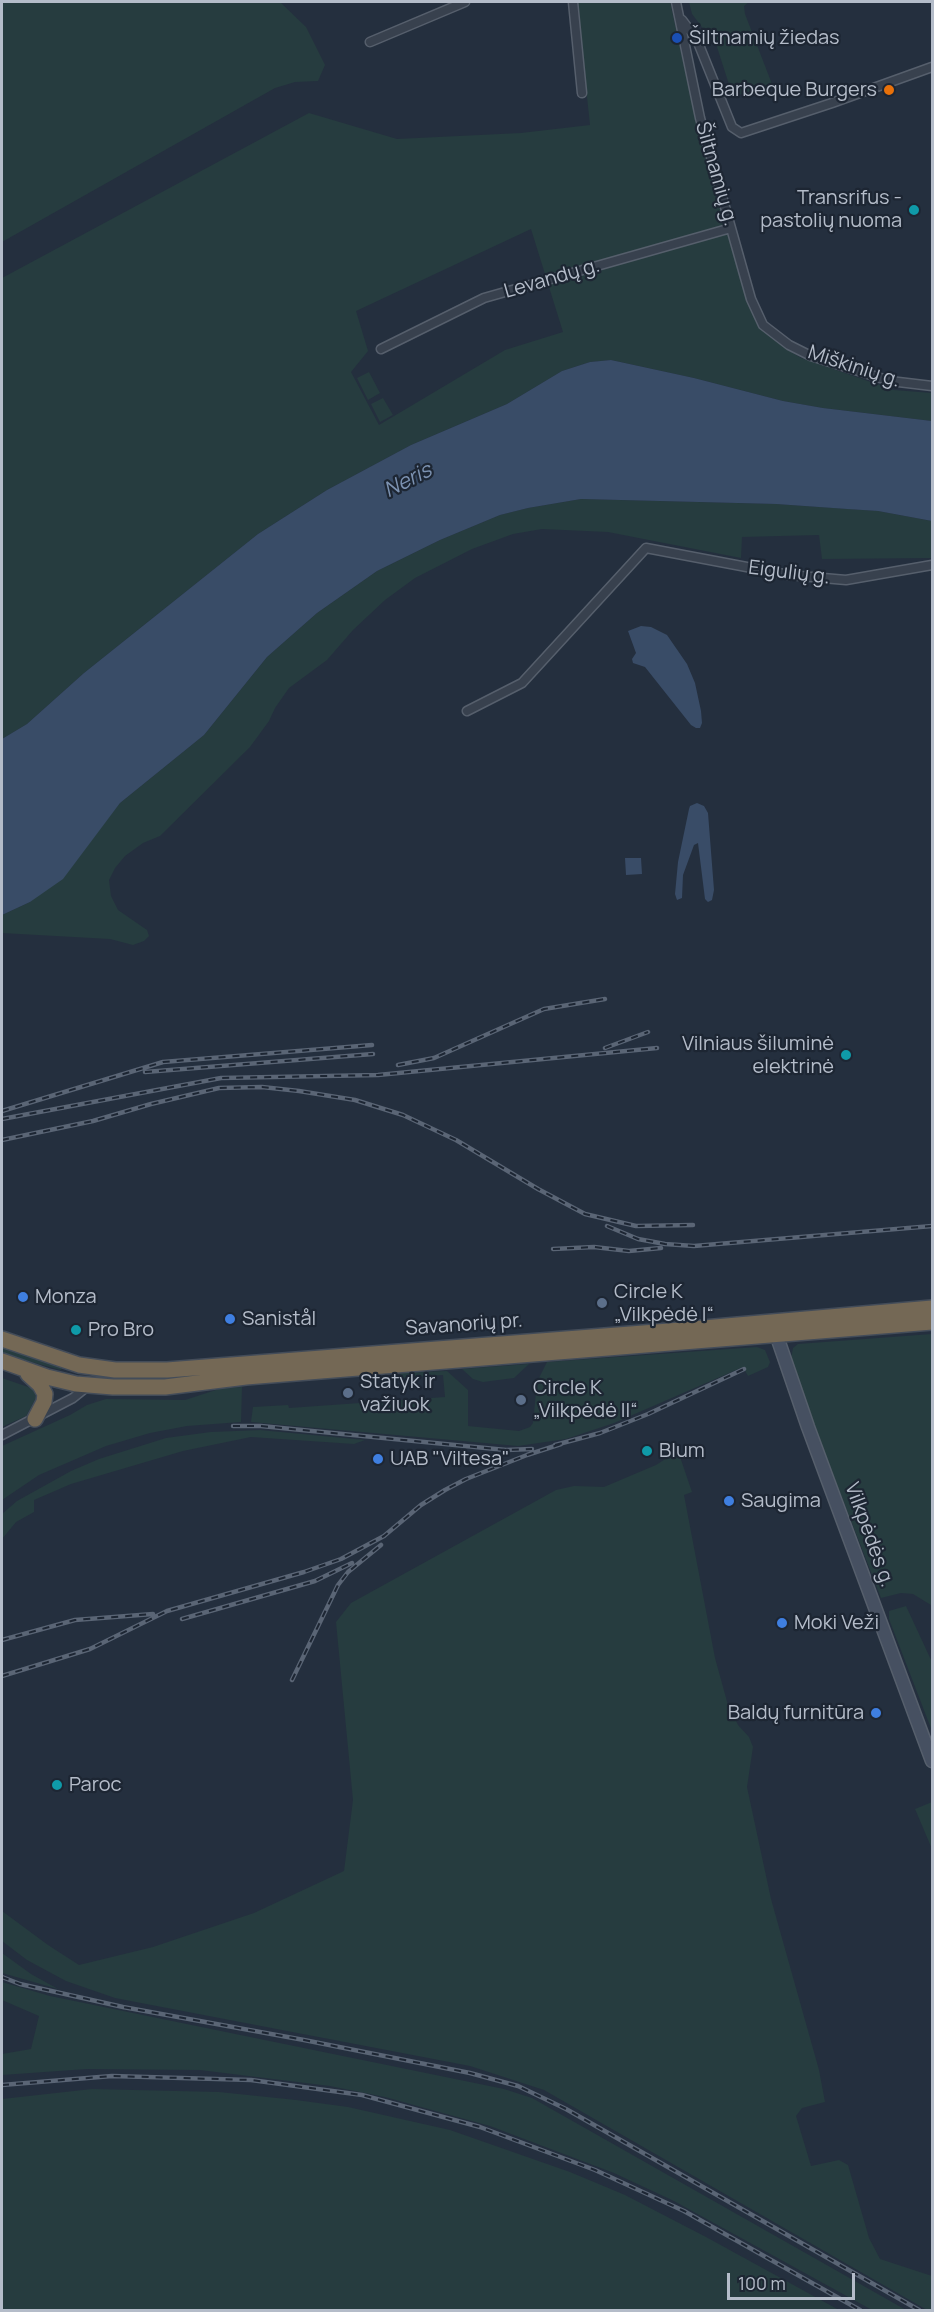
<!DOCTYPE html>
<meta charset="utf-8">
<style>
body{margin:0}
#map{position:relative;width:934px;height:2312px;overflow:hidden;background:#242f3e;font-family:Manrope,sans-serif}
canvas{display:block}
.frame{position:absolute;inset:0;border:3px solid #b4bcc9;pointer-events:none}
.scale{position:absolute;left:727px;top:2273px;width:128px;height:27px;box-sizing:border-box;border:3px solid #b4bcc9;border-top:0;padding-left:8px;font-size:18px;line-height:21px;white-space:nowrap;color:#b4bcc9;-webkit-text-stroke:4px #1d2633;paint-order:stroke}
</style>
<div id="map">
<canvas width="934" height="2312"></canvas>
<div class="frame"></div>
<div class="scale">100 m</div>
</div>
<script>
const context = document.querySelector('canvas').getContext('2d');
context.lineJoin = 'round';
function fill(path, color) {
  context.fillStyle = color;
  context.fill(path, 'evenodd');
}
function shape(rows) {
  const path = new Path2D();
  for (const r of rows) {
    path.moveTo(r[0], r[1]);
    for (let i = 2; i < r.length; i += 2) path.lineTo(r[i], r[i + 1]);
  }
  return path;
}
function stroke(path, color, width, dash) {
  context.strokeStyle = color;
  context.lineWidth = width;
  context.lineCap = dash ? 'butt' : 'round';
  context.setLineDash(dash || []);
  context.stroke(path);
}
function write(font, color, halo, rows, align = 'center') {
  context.font = font + ' Manrope,sans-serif';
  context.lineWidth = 4.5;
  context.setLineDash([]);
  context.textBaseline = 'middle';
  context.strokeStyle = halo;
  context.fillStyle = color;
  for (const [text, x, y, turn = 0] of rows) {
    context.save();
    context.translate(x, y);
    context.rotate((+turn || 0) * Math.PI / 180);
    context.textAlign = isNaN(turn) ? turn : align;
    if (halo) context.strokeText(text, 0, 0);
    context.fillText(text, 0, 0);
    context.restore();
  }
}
fill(shape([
 [2,2,280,2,306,27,325,65,318,81,295,82,275,88,2,242],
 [577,2,670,2,695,115,740,276,749,301,766,331,788,350,801,358,894,390,932,393,932,421,823,408,783,401,694,378,611,360,590,362,562,371,507,404,411,445,327,490,258,534,84,673,27,724,2,739,2,278,309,113,397,139,521,133,590,125],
 [531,229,563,332,505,350,379,425,351,372,368,351,356,311],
 [689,2,749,2,744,6,745,14,772,84,733,97,717,47,692,14],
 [369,372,380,393,368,400,357,378],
 [383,398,393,415,380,422,371,404],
 [581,499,776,504,878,511,932,521,932,558,822,559,819,535,742,537,741,558,608,532,542,529,513,534,472,549,415,578,385,600,353,630,327,660,289,688,275,708,269,721,250,747,160,836,143,843,125,856,115,868,109,880,111,896,118,910,147,930,149,936,144,941,133,945,110,939,2,933,2,915,30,902,99,829,120,803,204,735,267,657,317,613,377,571,440,540,500,515,528,508],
 [932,1334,932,1615,931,1605,913,1594,901,1593,881,1598,824,1451,791,1359,793,1348,798,1344],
 [2,1347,62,1367,61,1370,2,1354],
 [757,1347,765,1350,770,1362,768,1367,748,1376,743,1367,614,1423,566,1439,518,1446,251,1422,253,1407,288,1405,289,1408,445,1397,443,1375,401,1378,400,1373,447,1371,468,1390,468,1426,519,1431,530,1427,533,1423,537,1382,547,1362],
 [529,1364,514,1378,483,1382,473,1379,462,1369],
 [2,1378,34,1389,36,1398,26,1416,2,1427],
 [242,1387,241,1422,187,1426,150,1433,106,1446,39,1475,2,1500,2,1446,70,1415,87,1405,106,1399,185,1400,222,1388],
 [260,1430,365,1440,354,1444,251,1437,183,1451,71,1484,34,1500,34,1512,16,1522,2,1539,2,1514,17,1501,71,1471,99,1459,166,1438,211,1432],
 [678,1451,692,1492,684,1495,715,1658,728,1705,738,1725,749,1737,753,1747,747,1787,771,1899,819,2070,825,2102,802,2108,796,2116,811,2166,839,2160,848,2165,869,2238,880,2259,932,2276,932,2310,927,2310,544,2090,470,2066,115,1998,66,1981,27,1960,2,1941,2,1911,48,1945,79,1965,153,1947,254,1913,344,1871,353,1800,336,1622,351,1603,556,1490,574,1486,604,1487,656,1465],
 [906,1606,932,1662,932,1731,889,1619,889,1611],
 [932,1802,932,1849,915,1809],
 [2,1953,31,1974,58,1989,2,1973],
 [2,1982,50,1996,504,2089,532,2098,906,2310,872,2310,674,2201,614,2173,490,2126,385,2097,330,2086,200,2070,87,2069,2,2075,2,2054,31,2049,39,2016,2,2000],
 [92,2089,219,2092,296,2100,348,2107,450,2130,570,2172,625,2195,706,2237,839,2310,2,2310,2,2099]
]), '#263c3f');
fill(shape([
 [611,360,694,378,783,401,823,408,932,421,932,521,878,511,847,509,776,504,581,499,528,508,500,515,440,540,377,571,317,613,267,657,204,735,120,803,63,879,30,902,2,915,2,739,27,724,84,673,258,534,327,490,411,445,507,404,562,371,590,362],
 [641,626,651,627,667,635,687,664,695,683,701,711,702,723,700,728,696,728,691,725,645,667,633,663,632,659,636,653,628,631],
 [697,803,704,806,708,813,714,890,712,900,708,902,705,899,698,843,694,845,683,875,682,898,677,900,675,894,678,862,689,809,690,806],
 [625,858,641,858,642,874,626,875]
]), '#394c67');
const street = shape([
 [573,2,582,93],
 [676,2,700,118,751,299,763,325,789,345,811,356,890,381,932,386],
 [682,20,697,40,732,127,741,133,832,103,932,67],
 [370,42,465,2],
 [381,349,484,298,731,228],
 [467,711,522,683,646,548,789,575,846,580,932,565],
 [2,1435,73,1398,88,1386]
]);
const secondary = shape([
 [774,1328,808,1427,932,1761]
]);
const highway = shape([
 [2,1339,79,1365,115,1370,167,1370,669,1331,932,1308],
 [2,1361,47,1377,76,1384,113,1387,165,1387,246,1377,932,1322],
 [28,1374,40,1385,45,1394,44,1402,35,1419]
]);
stroke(street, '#565f6c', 11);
stroke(secondary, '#565f6c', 15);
stroke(highway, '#434c59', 18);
stroke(street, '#38414e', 8);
stroke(secondary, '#465061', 12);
stroke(highway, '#746855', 15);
const rail = shape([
 [605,1048,648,1032],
 [398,1065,434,1058,544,1009,605,999],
 [145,1072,373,1054],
 [2,1111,163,1062,372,1045],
 [2,1119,221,1078,378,1075,657,1048],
 [2,1140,93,1121,151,1104,219,1088,262,1087,299,1091,355,1100,403,1115,456,1140,538,1189,585,1214,636,1226,693,1225],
 [607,1226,638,1239,665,1244,694,1246,932,1226],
 [553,1249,594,1247,629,1251,661,1248],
 [233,1426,261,1426,506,1450,532,1449],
 [555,1445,600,1433,648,1414,744,1369],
 [182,1619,315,1581,352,1563],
 [2,1640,75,1620,153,1614],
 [2,1676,90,1649,167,1611,304,1572,341,1559,384,1536,421,1505,445,1490,466,1479,527,1455,561,1444],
 [292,1680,338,1585,348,1572,381,1545],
 [2,1977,20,1984,123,2007,304,2040,470,2073,518,2086,566,2109,919,2310],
 [2,2085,112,2076,251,2080,362,2095,480,2127,595,2170,684,2211,860,2310]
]);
stroke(rail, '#5a6575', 4.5);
stroke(rail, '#1d2633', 2, [7]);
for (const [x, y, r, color] of [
 [677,38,6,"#1a4fb4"],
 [889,90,6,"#e8710a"],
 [914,210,6,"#0f9aa8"],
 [846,1055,6,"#0f9aa8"],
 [23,1297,6,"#3f7fe0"],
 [602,1303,6,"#5c6f8a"],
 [230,1319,6,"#3f7fe0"],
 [76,1330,6,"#0f9aa8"],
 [348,1393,6,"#5c6f8a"],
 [521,1400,6,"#5c6f8a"],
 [647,1451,6,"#0f9aa8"],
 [378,1459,6,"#3f7fe0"],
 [729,1501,6,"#3f7fe0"],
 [782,1623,6,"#3f7fe0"],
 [876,1713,6,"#3f7fe0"],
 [57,1785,6,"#0f9aa8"]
]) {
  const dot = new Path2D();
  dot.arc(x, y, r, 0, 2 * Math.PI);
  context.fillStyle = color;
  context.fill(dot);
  stroke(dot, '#1d2633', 2);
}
write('20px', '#b4bcc9', '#1d2633', [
 ["Šiltnamių žiedas",689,38],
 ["Barbeque Burgers",877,90,"right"],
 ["Transrifus -",902,198,"right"],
 ["pastolių nuoma",902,221,"right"],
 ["Vilniaus šiluminė",834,1044,"right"],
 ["elektrinė",834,1067,"right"],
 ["Circle K",614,1292],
 ["„Vilkpėdė I“",614,1315],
 ["Monza",35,1297],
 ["Sanistål",242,1319],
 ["Pro Bro",88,1330],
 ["Statyk ir",360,1382],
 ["važiuok",360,1405],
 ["Circle K",533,1388],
 ["„Vilkpėdė II“",533,1411],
 ["Blum",659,1451],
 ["UAB \"Viltesa\"",390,1459],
 ["Saugima",741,1501],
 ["Moki Veži",794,1623],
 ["Baldų furnitūra",864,1713,"right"],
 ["Paroc",69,1785]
], 'left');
write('20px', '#b4bcc9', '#1d2633', [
 ["Šiltnamių g.",716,174,74],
 ["Levandų g.",552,279,-16],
 ["Miškinių g.",854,367,18],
 ["Eigulių g.",789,573,7],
 ["Savanorių pr.",464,1325,-4],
 ["Vilkpėdės g.",869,1535,70]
]);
write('italic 21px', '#7c92b1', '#1d2633', [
 ["Neris",408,481,-27]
]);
</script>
